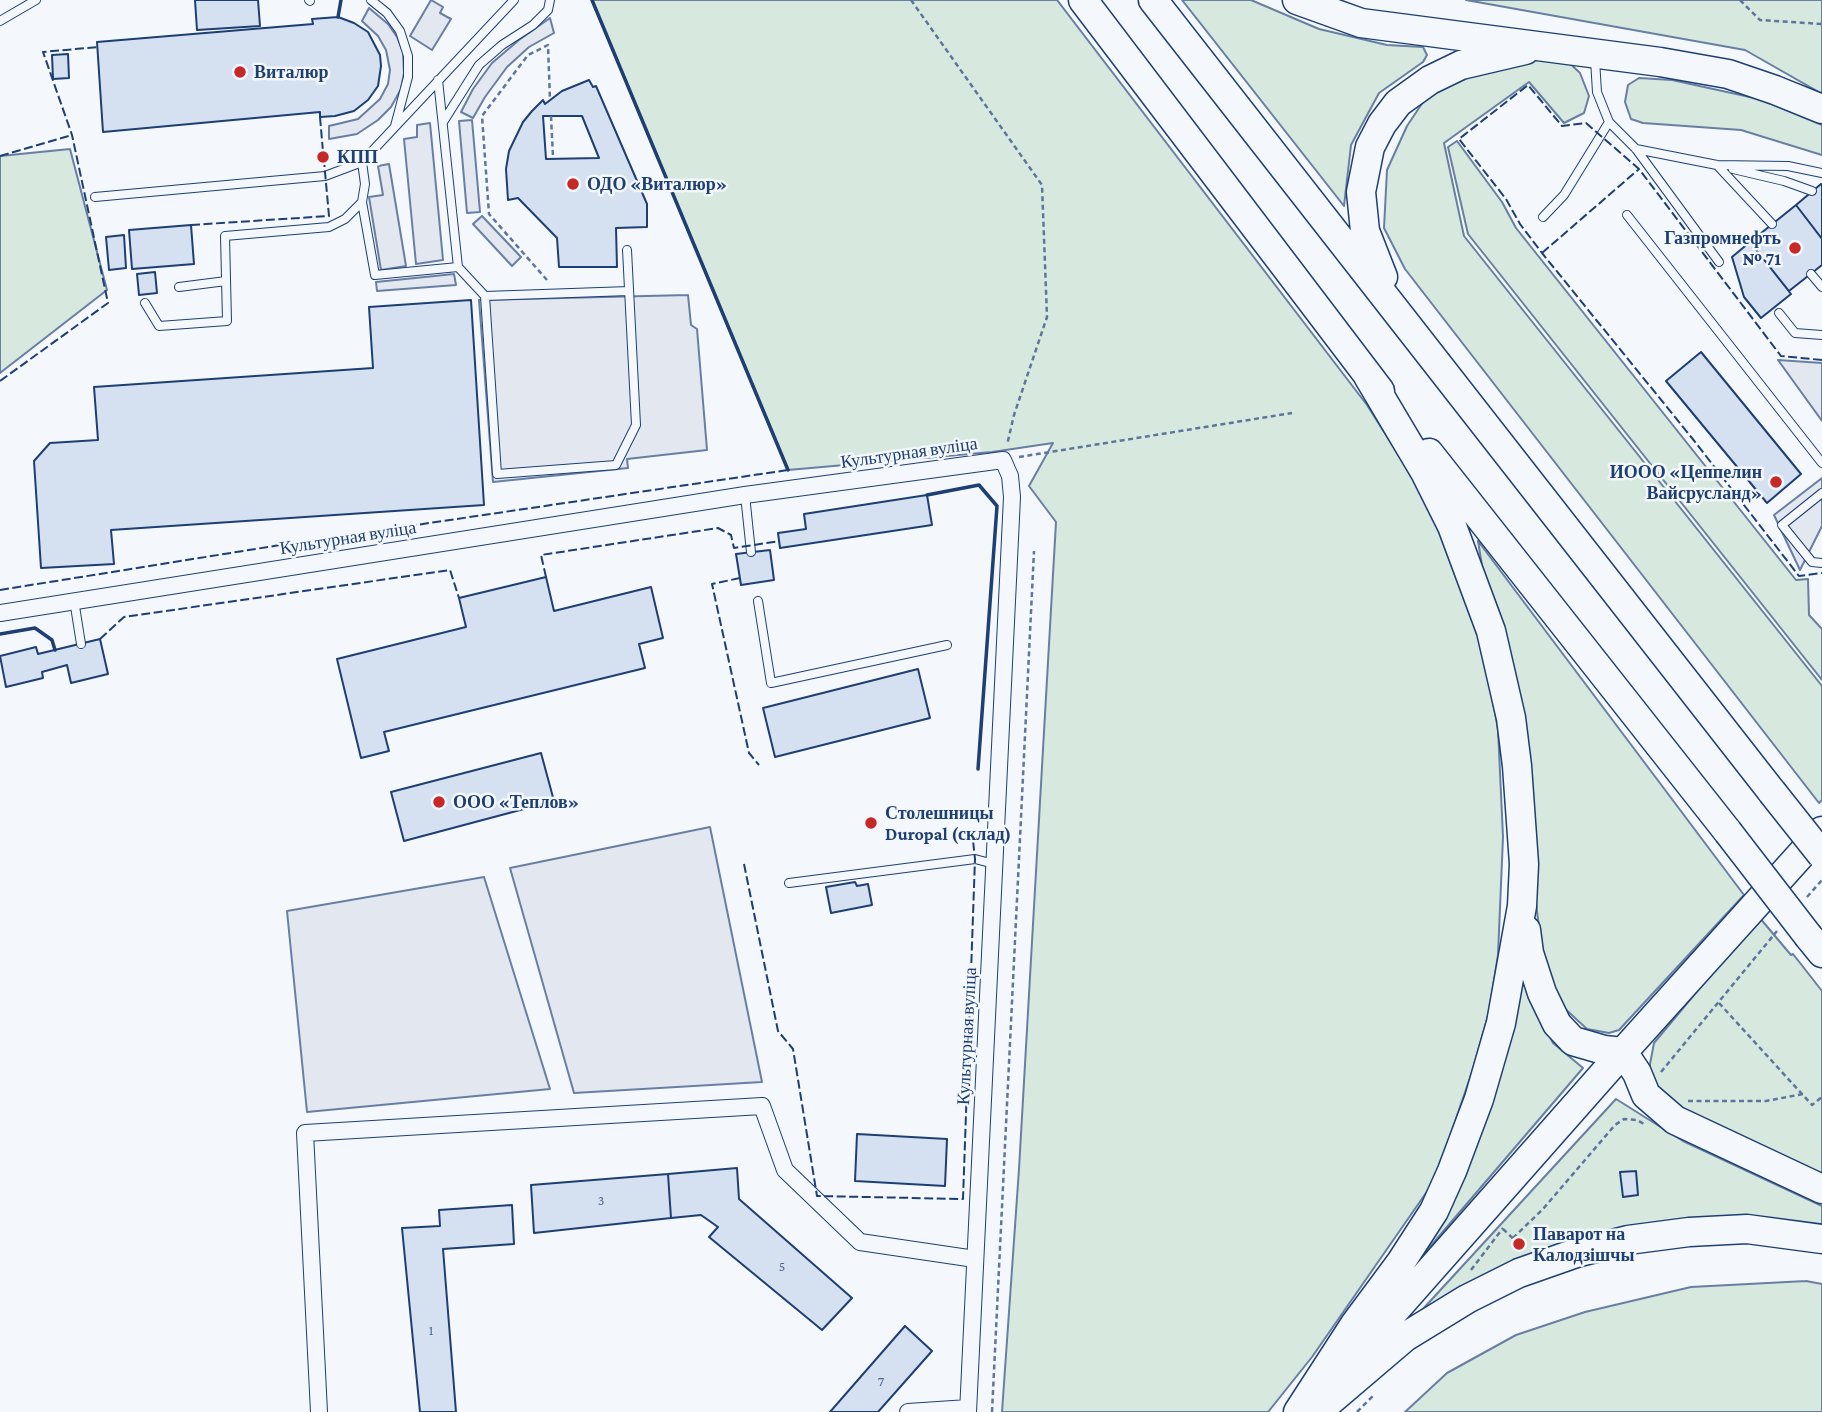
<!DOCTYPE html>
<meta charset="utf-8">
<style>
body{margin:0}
canvas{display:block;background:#f4f7fb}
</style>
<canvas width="1822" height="1412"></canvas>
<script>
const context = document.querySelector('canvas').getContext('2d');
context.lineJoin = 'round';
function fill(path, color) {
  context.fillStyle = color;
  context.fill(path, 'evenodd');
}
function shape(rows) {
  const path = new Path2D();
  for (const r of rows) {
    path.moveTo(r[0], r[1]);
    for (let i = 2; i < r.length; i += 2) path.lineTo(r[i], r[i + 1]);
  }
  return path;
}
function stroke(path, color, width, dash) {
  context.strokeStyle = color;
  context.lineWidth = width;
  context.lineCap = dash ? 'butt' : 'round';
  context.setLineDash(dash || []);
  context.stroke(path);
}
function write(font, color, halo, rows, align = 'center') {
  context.font = font + ' "Crimson Pro",serif';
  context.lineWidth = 5;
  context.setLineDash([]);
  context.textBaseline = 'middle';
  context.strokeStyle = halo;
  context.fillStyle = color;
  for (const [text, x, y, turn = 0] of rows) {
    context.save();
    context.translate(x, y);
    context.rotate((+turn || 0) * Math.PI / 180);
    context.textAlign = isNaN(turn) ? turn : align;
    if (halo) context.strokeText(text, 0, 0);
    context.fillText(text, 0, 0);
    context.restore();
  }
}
const green = shape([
 [592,0,1057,0,1367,405,1412,476,1440,527,1482,643,1498,729,1503,837,1498,955,1489,1012,1472,1072,1435,1180,1312,1357,1268,1412,1002,1412,1019,1169,1056,522,1029,486,1053,443,992,452,788,470,592,0],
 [1182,0,1251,0,1319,29,1387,45,1423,47,1427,55,1423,62,1379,93,1351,145,1344,206,1182,0],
 [1466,0,1822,0,1822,94,1745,50,1466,0],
 [1560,54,1580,73,1589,96,1584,113,1564,123,1529,82,1444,143,1464,236,1822,686,1822,800,1819,803,1405,269,1384,228,1387,170,1407,126,1429,93,1466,64,1560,54],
 [1639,78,1672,80,1759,99,1822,125,1822,155,1741,130,1643,123,1631,119,1625,102,1628,85,1639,78],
 [1457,141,1502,202,1516,228,1796,580,1808,579,1809,615,1822,629,1822,680,1468,234,1448,147,1457,141],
 [70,149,107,290,0,373,0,156,70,149],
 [1478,541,1744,895,1619,1030,1609,1033,1587,1029,1561,1005,1553,985,1541,943,1532,872,1478,541],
 [1759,917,1791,955,1793,954,1822,991,1822,1178,1665,1103,1650,1077,1650,1064,1654,1043,1759,917],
 [1522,964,1534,1006,1553,1043,1583,1068,1405,1276,1522,964],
 [1616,1099,1683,1141,1822,1206,1822,1233,1702,1221,1411,1322,1616,1099],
 [1806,1281,1822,1284,1822,1412,1405,1412,1447,1373,1516,1335,1585,1312,1691,1287,1806,1281]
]);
fill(green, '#d7e8df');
stroke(green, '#687fa3', 2);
const parking = shape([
 [431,0,443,7,440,13,451,19,432,50,410,36,431,0],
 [369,8,388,24,397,37,403,52,404,73,401,89,391,107,378,120,357,134,329,139,329,126,358,119,380,99,388,84,390,70,386,50,378,36,362,21,369,8],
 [550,18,554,33,529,47,507,67,485,97,473,118,461,112,473,89,492,63,519,40,550,18],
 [472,120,480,212,467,213,459,121,472,120],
 [430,123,443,260,416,264,404,139,417,137,417,125,430,123],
 [389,164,406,266,381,270,369,197,383,195,378,166,389,164],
 [482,216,521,257,512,266,473,224,482,216],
 [454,274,456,285,377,291,376,282,454,274],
 [688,295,691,325,697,329,707,450,627,459,628,468,493,482,479,300,688,295],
 [1778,360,1822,363,1822,421,1778,360],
 [1822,478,1822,526,1800,570,1774,515,1822,478],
 [710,827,762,1082,574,1093,510,868,710,827],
 [484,877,550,1089,307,1112,287,911,484,877]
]);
fill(parking, '#e3e8f0');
stroke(parking, '#687fa3', 2);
const building = shape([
 [195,0,258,0,260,26,197,30,195,0],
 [338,17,354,23,368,32,380,55,381,66,378,86,368,100,354,111,335,116,320,117,320,112,103,132,97,42,313,24,312,19,338,17],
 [68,54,69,78,53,79,52,55,68,54],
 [589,80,593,87,596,86,647,204,647,227,616,228,617,267,559,267,557,238,518,198,508,200,506,169,509,151,523,122,532,111,543,100,545,104,562,91,589,80],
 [543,116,582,116,599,158,546,159,543,116],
 [1821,184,1822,185,1822,239,1796,205,1821,184],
 [1796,205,1822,239,1822,265,1789,291,1750,242,1796,205],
 [191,225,194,264,132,269,129,230,191,225],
 [124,235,126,268,109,270,106,237,124,235],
 [1750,242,1791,294,1761,318,1744,297,1732,257,1750,242],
 [155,272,157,293,139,295,137,274,155,272],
 [471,300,484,505,111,530,114,564,41,568,34,461,50,443,98,440,94,387,373,368,369,307,471,300],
 [1701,352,1801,474,1767,503,1666,381,1701,352],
 [927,495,932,525,780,548,778,533,806,529,804,514,927,495],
 [770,550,774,580,741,585,736,554,770,550],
 [546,577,554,611,651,587,663,638,639,644,645,668,384,732,389,751,361,758,337,659,466,627,459,598,546,577],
 [100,639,108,674,71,683,67,665,42,672,43,678,6,687,0,656,36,647,38,654,100,639],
 [918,669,930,718,775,757,763,708,918,669],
 [541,753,554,801,404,841,391,792,541,753],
 [855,882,857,886,868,884,872,905,831,913,826,887,855,882],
 [857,1134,947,1139,945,1186,855,1181,857,1134],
 [737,1168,739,1199,852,1298,822,1330,709,1237,718,1227,701,1215,671,1218,668,1174,737,1168],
 [1636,1171,1638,1195,1623,1197,1620,1172,1636,1171],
 [668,1174,671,1218,534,1233,531,1185,668,1174],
 [512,1205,514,1244,443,1249,456,1412,420,1412,402,1228,440,1226,439,1210,512,1205],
 [905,1326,932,1351,878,1412,830,1412,905,1326]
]);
fill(building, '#d5e0f0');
stroke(building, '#1d3f73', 2);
const lane = shape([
 [309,0,310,1],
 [371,0,387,13,400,31,408,56,408,77,395,126],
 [0,21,36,0],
 [1595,60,1597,92,1609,122,1636,149,1719,262],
 [438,80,458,267],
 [443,122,479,65,502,45,533,25,548,10,550,0],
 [1636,149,1717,165,1788,166,1822,173],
 [1717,165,1772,224],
 [1733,169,1784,181,1812,191],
 [95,197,325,176,362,162,514,0],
 [362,202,375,275,458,267,485,296,497,474,616,465,636,425,627,250],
 [1627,215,1822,463],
 [1543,217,1564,195,1609,122],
 [1811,274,1822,287],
 [179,287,226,281],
 [485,296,629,291],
 [145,303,159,326,227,321,225,236,329,227,345,219,362,202,365,184,362,162],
 [1779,313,1795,333,1822,335],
 [1822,493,1782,525,1812,562,1822,563],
 [745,495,751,552],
 [74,600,81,644],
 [758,601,771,683,947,645],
 [789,883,975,859,994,864]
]);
const street = shape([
 [0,613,745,495,1003,460,1010,476,1012,497,968,1412],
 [319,1412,305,1133,762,1106,785,1170,860,1242,975,1259],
 [908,1412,968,1408]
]);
const highway = shape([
 [1083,0,1380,391],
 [1153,0,1772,792],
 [1297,0,1361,23,1660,62,1728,74,1775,90,1822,109],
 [1383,277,1365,231,1361,192,1370,147,1382,124,1398,103,1430,80,1461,65,1525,50],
 [1429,453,1728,832],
 [1526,930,1529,953,1542,993,1557,1024,1573,1041,1604,1050,1623,1052,1637,1073,1646,1095,1675,1120,1822,1189],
 [1809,937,1822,953],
 [1344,1368,1623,1052,1822,831],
 [1298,1412,1355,1324,1401,1262,1434,1211,1452,1171,1479,1099,1501,1023,1522,906,1524,864,1517,766,1511,718,1491,631,1452,526,1425,472,1368,376],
 [1317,1412,1405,1337,1467,1299,1519,1273,1576,1253,1628,1240,1689,1232,1747,1229,1822,1239]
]);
stroke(lane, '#1d3f73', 10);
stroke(street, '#1d3f73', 18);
stroke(highway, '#1d3f73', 31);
stroke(shape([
 [911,0,1042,185,1047,317,1014,415,1007,445],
 [1740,0,1760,20,1822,24],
 [551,116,553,157],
 [547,280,489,214,482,116,528,55,548,45,550,100],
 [1019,457,1292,413],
 [1807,897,1822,880],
 [1719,1003,1812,1105,1822,1097],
 [1661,1072,1777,931],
 [1688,1101,1766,1101,1803,1094],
 [1503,1229,1519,1244],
 [1513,1238,1543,1209,1615,1125,1624,1119,1637,1120,1644,1124],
 [1471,1270,1503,1228],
 [992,1412,1034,551],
 [1357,1412,1375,1394]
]), '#5e769c', 2.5, [5, 3.5]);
stroke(lane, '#f4f7fb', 8);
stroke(street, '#f4f7fb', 16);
stroke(highway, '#f4f7fb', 28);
const highwayBridge = shape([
 [1772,792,1822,855],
 [1728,832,1809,937]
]);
stroke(highwayBridge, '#1d3f73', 31, []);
stroke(highwayBridge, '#f4f7fb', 28);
stroke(shape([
 [320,117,323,152],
 [0,156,72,135],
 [191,225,329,216,324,161],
 [1542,253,1639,169],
 [1822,360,1781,356,1639,169,1586,123,1562,126,1528,85,1459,139,1506,199,1520,224,1542,253,1692,438,1799,576,1822,573],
 [0,381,108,303,72,135,43,52,98,47],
 [546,577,541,555,718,528,731,535,734,548,780,541],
 [740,578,712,584,749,753,759,765],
 [0,590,274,546,788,470],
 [100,639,124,617,450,570,459,598],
 [744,864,778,1031,793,1049,817,1196,963,1199,975,859,972,831]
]), '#1d3f73', 2, [9, 3.5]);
stroke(shape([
 [592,0,788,470],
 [338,17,341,0],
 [927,495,979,485,997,506,978,769],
 [0,634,35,628,52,640,55,650]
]), '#1d3f73', 3.5);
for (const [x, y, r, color] of [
 [240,72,7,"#c62828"],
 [323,157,7,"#c62828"],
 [573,184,7,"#c62828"],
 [1795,248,7,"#c62828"],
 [1776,482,7,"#c62828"],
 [439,802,7,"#c62828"],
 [871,823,7,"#c62828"],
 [1519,1244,7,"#c62828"]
]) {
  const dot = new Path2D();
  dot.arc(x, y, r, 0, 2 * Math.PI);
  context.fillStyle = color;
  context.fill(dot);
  stroke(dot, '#f4f7fb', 2.5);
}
write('14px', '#4b6792', null, [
 ["3",601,1201],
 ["5",782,1267],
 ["1",431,1331],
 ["7",881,1382]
]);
write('bold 18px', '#1d3f73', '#f4f7fb', [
 ["Виталюр",254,72],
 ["КПП",337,157],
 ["ОДО «Виталюр»",587,184],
 ["Газпромнефть",1781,238,"right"],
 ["№ 71",1781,259,"right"],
 ["ИООО «Цеппелин",1762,472,"right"],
 ["Вайсрусланд»",1762,493,"right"],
 ["ООО «Теплов»",453,802],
 ["Столешницы",885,813],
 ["Duropal (склад)",885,834],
 ["Паварот на",1533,1234],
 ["Калодзішчы",1533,1255]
], 'left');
write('18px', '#1d3f73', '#f4f7fb', [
 ["Культурная вуліца",909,453,-8],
 ["Культурная вуліца",348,538,-9],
 ["Культурная вуліца",967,1036,-87]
]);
</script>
